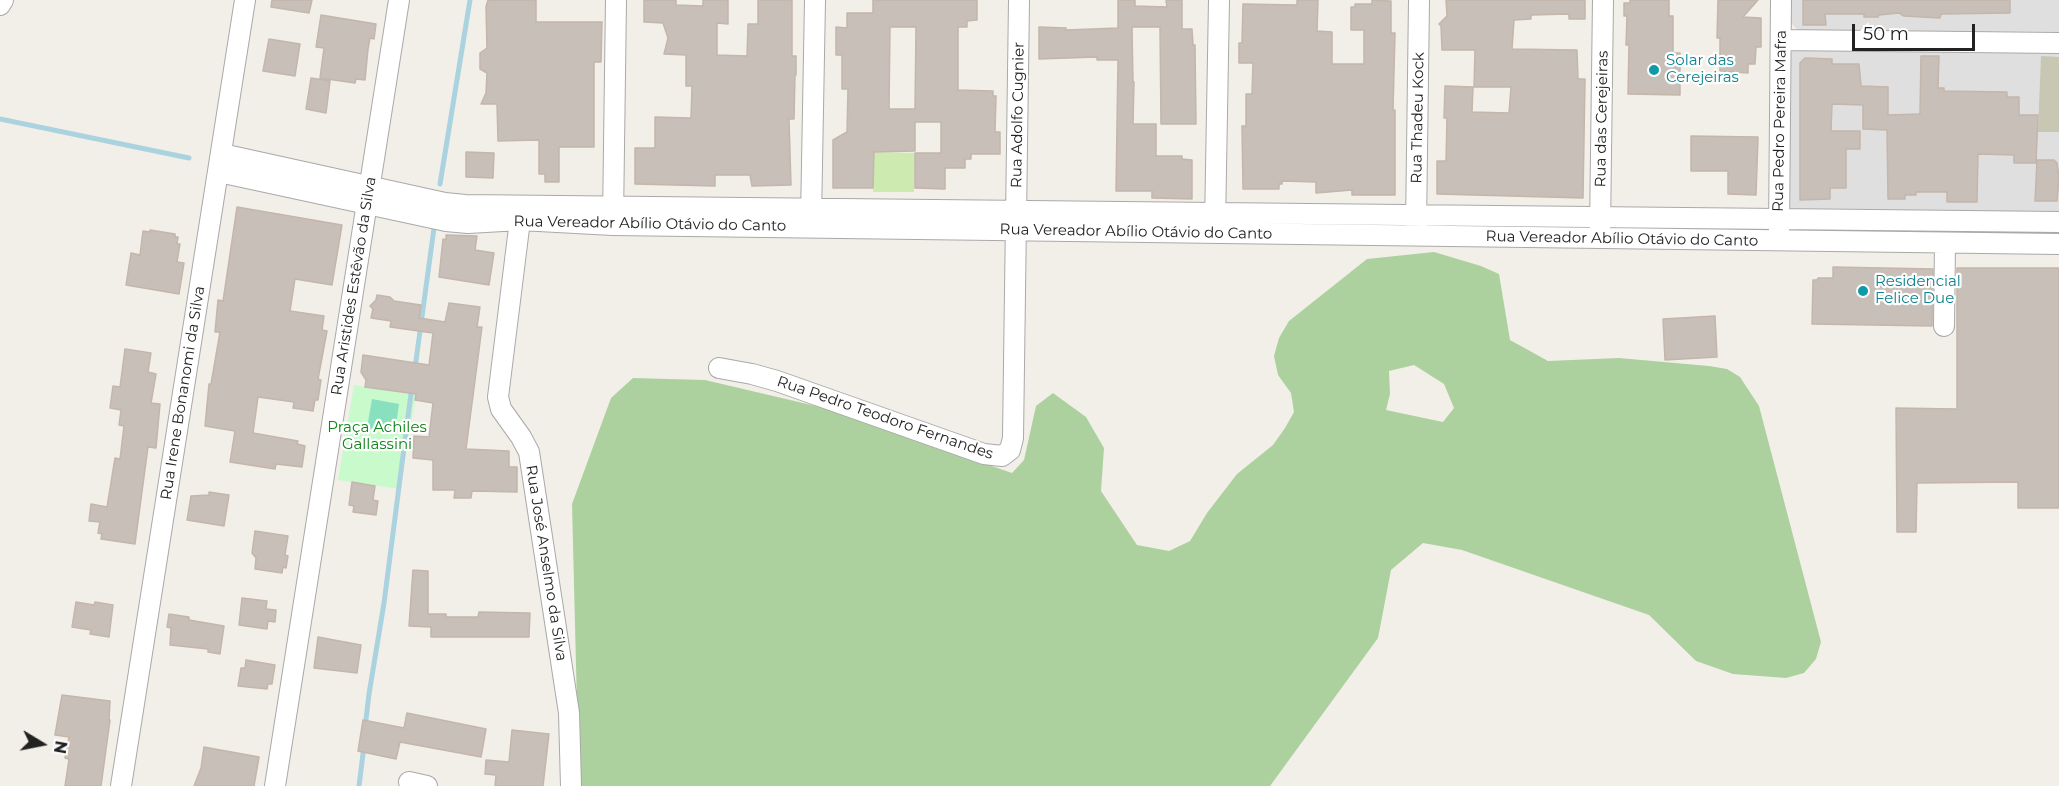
<!DOCTYPE html>
<meta charset="utf-8">
<style>
body{margin:0}
#map{position:relative;width:2059px;height:786px;overflow:hidden;background:#f2efe9;font-family:Montserrat,sans-serif}
canvas{display:block}
.north{position:absolute;left:12px;top:714px;width:60px;height:60px;-webkit-text-stroke:4px #fff;paint-order:stroke;rotate:100deg;font-size:16px;font-weight:700;line-height:24px;text-align:center;color:#222}
.north::after{content:'';display:block;margin:auto;width:21px;height:27px;background:#222;clip-path:polygon(50% 0,100% 100%,50% 72%,0 100%)}
.scale{position:absolute;left:1852px;top:24px;width:123px;height:27px;box-sizing:border-box;border:3px solid #222;border-top:0;padding-left:8px;font-size:18px;line-height:21px;white-space:nowrap;color:#222;-webkit-text-stroke:4px #fff;paint-order:stroke}
</style>
<div id="map">
<canvas width="2059" height="786"></canvas>
<div class="north">N</div>
<div class="scale">50 m</div>
</div>
<script>
const context = document.querySelector('canvas').getContext('2d');
context.lineJoin = 'round';
function fill(path, color) {
  context.fillStyle = color;
  context.fill(path, 'evenodd');
}
function shape(rows) {
  const path = new Path2D();
  for (const r of rows) {
    path.moveTo(r[0], r[1]);
    for (let i = 2; i < r.length; i += 2) path.lineTo(r[i], r[i + 1]);
  }
  return path;
}
function stroke(path, color, width, dash) {
  context.strokeStyle = color;
  context.lineWidth = width;
  context.lineCap = dash ? 'butt' : 'round';
  context.setLineDash(dash || []);
  context.stroke(path);
}
function write(font, color, halo, rows, align = 'center') {
  context.font = font + ' Montserrat,sans-serif';
  context.lineWidth = 4.5;
  context.setLineDash([]);
  context.textBaseline = 'middle';
  context.strokeStyle = halo;
  context.fillStyle = color;
  for (const [text, x, y, turn = 0] of rows) {
    context.save();
    context.translate(x, y);
    context.rotate((+turn || 0) * Math.PI / 180);
    context.textAlign = isNaN(turn) ? turn : align;
    if (halo) context.strokeText(text, 0, 0);
    context.fillText(text, 0, 0);
    context.restore();
  }
}
fill(shape([
 [1791,0,2059,0,2059,32,1798,30,1791,23],
 [1795,49,2059,51,2059,215,1795,212,1788,206,1790,54]
]), '#e0dfdf');
fill(shape([
 [2041,56,2059,57,2059,132,2038,132]
]), '#c7c7b4');
fill(shape([
 [874,152,915,153,914,192,873,192],
 [1787,229,1953,229,1953,235,1788,235]
]), '#cdebb0');
fill(shape([
 [1434,252,1481,266,1499,274,1510,340,1548,361,1619,358,1709,366,1727,369,1740,377,1759,406,1821,642,1816,659,1804,673,1786,678,1733,674,1696,661,1649,615,1462,550,1423,543,1391,570,1378,638,1270,786,579,786,572,504,611,398,633,378,705,380,820,407,1012,473,1024,460,1036,406,1053,393,1086,417,1104,448,1101,491,1137,545,1169,551,1190,541,1207,513,1237,474,1273,445,1285,428,1294,412,1291,393,1278,375,1274,356,1279,338,1289,321,1367,259],
 [1414,365,1444,384,1454,408,1443,422,1386,410,1390,394,1389,371]
]), '#add19e');
fill(shape([
 [354,385,416,395,400,489,338,480]
]), '#c8facc');
fill(shape([
 [372,399,399,404,395,432,367,428]
]), '#88e0be');
stroke(shape([
 [0,119,189,158],
 [440,184,470,0],
 [415,368,434,228],
 [365,728,369,694,384,603,412,386],
 [359,786,364,746]
]), '#aad3df', 5);
const building = shape([
 [272,0,312,0,309,13,271,7,272,0],
 [488,0,536,0,536,22,602,22,601,62,594,62,594,147,559,147,559,182,545,182,545,174,539,174,539,140,498,141,497,104,481,104,486,93,487,73,480,69,480,53,487,48,486,7,488,0],
 [644,0,676,0,676,5,703,6,703,0,728,0,728,24,717,23,717,55,747,56,748,24,758,24,758,0,792,0,792,56,796,56,796,75,795,75,794,119,789,119,791,185,752,186,750,175,715,175,715,186,635,184,635,148,655,148,655,117,691,118,692,86,686,86,686,55,664,54,668,38,663,23,644,22,644,0],
 [873,0,977,0,977,20,967,21,967,27,958,27,958,90,993,91,993,96,996,96,995,132,1000,132,1000,154,971,154,971,159,965,159,965,168,945,168,945,189,915,188,915,153,941,153,941,122,915,122,915,151,874,152,873,188,833,188,833,140,847,132,848,89,842,89,842,55,836,55,836,27,847,28,847,13,873,13,873,0],
 [890,27,916,27,915,109,889,109,890,27],
 [1118,0,1135,0,1135,6,1167,7,1166,0,1182,0,1182,29,1192,29,1193,45,1195,45,1196,124,1161,124,1160,27,1132,27,1133,82,1134,82,1133,124,1156,124,1156,156,1182,156,1182,159,1192,160,1192,199,1152,198,1152,191,1116,191,1118,60,1097,60,1097,57,1039,59,1039,27,1066,28,1066,30,1118,28,1118,0],
 [1297,0,1318,0,1317,31,1332,32,1332,64,1364,64,1364,30,1351,30,1351,7,1355,7,1355,4,1372,4,1372,0,1391,1,1391,33,1395,33,1393,110,1395,110,1395,195,1352,195,1352,190,1316,193,1316,182,1282,181,1282,184,1279,184,1279,189,1243,189,1242,126,1246,126,1246,94,1252,94,1253,63,1239,63,1239,43,1242,43,1243,4,1297,5,1297,0],
 [1446,0,1585,0,1585,19,1569,19,1569,14,1531,15,1531,19,1514,20,1512,49,1577,50,1578,79,1585,79,1583,198,1437,194,1437,161,1446,161,1447,118,1444,118,1445,86,1473,87,1472,112,1509,113,1511,87,1474,87,1475,50,1442,50,1441,26,1439,24,1447,16,1446,0],
 [1630,0,1669,0,1669,16,1673,16,1673,53,1680,53,1680,95,1628,94,1629,45,1626,45,1627,16,1624,16,1624,3,1630,3,1630,0],
 [1718,0,1758,0,1743,17,1761,18,1761,47,1756,47,1755,64,1748,64,1748,73,1720,71,1720,38,1717,38,1718,0],
 [1803,0,2010,0,2010,13,1941,14,1940,18,1904,16,1899,13,1879,15,1878,17,1864,17,1864,14,1825,14,1826,25,1803,25,1803,0],
 [321,15,376,24,374,39,370,38,368,49,365,80,356,79,355,83,320,78,324,48,316,47,321,15],
 [269,39,300,44,295,76,263,71,269,39],
 [1921,56,1939,56,1938,88,1944,88,1944,91,2007,92,2007,97,2019,97,2019,115,2038,115,2036,163,2014,163,2014,155,1978,154,1977,202,1947,202,1947,192,1916,192,1916,195,1905,195,1905,199,1888,199,1887,130,1863,129,1863,105,1832,104,1831,131,1860,131,1860,149,1846,149,1846,188,1830,188,1830,199,1800,200,1800,63,1805,58,1832,59,1832,64,1859,64,1861,86,1888,87,1888,115,1920,114,1921,56],
 [311,78,330,81,326,113,306,109,311,78],
 [1691,136,1758,137,1756,195,1728,194,1728,171,1691,171,1691,136],
 [466,152,494,153,493,178,466,177,466,152],
 [2037,160,2054,160,2057,163,2059,178,2057,201,2035,201,2037,160],
 [237,207,342,225,332,285,295,279,290,311,324,316,322,330,327,331,318,379,321,380,318,400,315,400,313,411,293,408,294,402,258,397,253,433,298,441,297,444,305,446,302,467,276,464,275,469,230,462,235,431,205,426,209,384,211,384,220,332,215,332,218,300,223,301,237,207],
 [150,230,175,234,175,237,178,237,177,244,180,244,177,262,184,263,179,294,126,285,131,253,140,255,143,231,150,232,150,230],
 [446,235,477,236,475,250,494,253,489,285,439,277,443,239,446,240,446,235],
 [1833,267,1933,269,1932,326,1812,324,1813,280,1817,280,1818,278,1833,278,1833,267],
 [1957,268,2059,268,2059,508,2018,508,2018,482,1917,483,1916,532,1897,532,1896,408,1957,409,1957,268],
 [377,295,390,297,394,301,421,305,419,318,445,322,449,303,480,307,477,327,482,327,466,449,509,451,509,467,517,467,517,492,472,491,471,498,454,498,455,490,433,490,433,460,413,458,414,436,429,437,433,403,415,400,416,394,365,387,366,380,361,372,363,355,429,365,433,333,390,327,391,321,371,318,373,309,370,306,376,300,377,295],
 [1715,316,1717,357,1665,360,1663,319,1715,316],
 [125,349,151,353,148,372,156,374,151,403,160,404,156,448,148,447,135,544,101,539,102,534,98,533,100,522,89,521,91,504,107,507,115,458,120,459,124,426,119,425,121,410,110,408,113,386,120,387,125,349],
 [352,482,375,486,373,500,378,501,376,515,353,512,354,506,349,505,352,482],
 [209,492,229,495,224,526,187,520,191,496,209,495,209,492],
 [255,531,288,536,285,555,288,556,286,568,283,567,282,573,255,569,256,558,252,553,255,531],
 [413,570,428,571,428,614,446,614,446,617,478,617,479,612,530,613,529,637,431,637,431,627,409,626,413,570],
 [242,598,267,601,266,609,276,610,275,622,268,621,267,629,239,625,242,598],
 [76,602,94,605,95,602,113,605,109,637,90,634,91,630,72,627,76,602],
 [169,614,189,617,189,620,224,626,220,654,208,652,208,649,170,645,171,628,167,627,169,614],
 [318,637,361,645,357,673,314,668,318,637],
 [246,660,275,665,272,684,268,684,267,689,238,686,241,668,245,668,246,660],
 [62,695,110,701,109,720,110,720,101,786,65,786,69,759,65,758,69,737,55,735,62,695],
 [407,713,486,729,481,757,400,742,396,759,358,751,363,720,404,728,407,713],
 [512,730,549,734,543,786,495,786,496,775,485,774,486,760,509,762,512,730],
 [204,747,259,757,254,786,194,786,201,768,204,747]
]);
fill(building, '#c7bfb8');
stroke(building, '#c4b6ab', 1.5);
const minor = shape([
 [0,5,3,0],
 [1781,40,2059,43],
 [222,154,445,203,465,205,2059,222],
 [219,172,446,221,468,223,520,220,613,225,2059,244],
 [520,208,520,220,498,397,501,409,521,437,529,452,569,713,571,786],
 [811,219,815,0],
 [613,220,616,0],
 [1215,225,1219,0],
 [1416,228,1419,0],
 [1600,230,1603,0],
 [1779,231,1781,0],
 [1944,326,1945,243],
 [719,368,752,374,777,381,984,454,1002,456,1010,450,1013,438,1019,0],
 [409,782,427,786],
 [121,786,245,0],
 [275,786,399,0]
]);
stroke(minor, '#a9a9a9', 22);
stroke(minor, '#fff', 20);
for (const [x, y, r, color] of [
 [1654,70,6,"#0f9aa8"],
 [1863,291,6,"#0f9aa8"]
]) {
  const dot = new Path2D();
  dot.arc(x, y, r, 0, 2 * Math.PI);
  context.fillStyle = color;
  context.fill(dot);
  stroke(dot, '#fff', 2);
}
write('15px', '#0d838f', '#fff', [
 ["Solar das",1666,61],
 ["Cerejeiras",1666,78],
 ["Residencial",1875,282],
 ["Felice Due",1875,299]
], 'left');
write('15px', '#222', '#fff', [
 ["Rua Adolfo Cugnier",1018,115,-89],
 ["Rua Thadeu Kock",1418,118,-89],
 ["Rua das Cerejeiras",1602,119,-89],
 ["Rua Pedro Pereira Mafra",1780,121,-89],
 ["Rua Vereador Abílio Otávio do Canto",650,224,1],
 ["Rua Vereador Abílio Otávio do Canto",1136,232,1],
 ["Rua Vereador Abílio Otávio do Canto",1622,239,1],
 ["Rua Aristides Estêvão da Silva",354,286,-81],
 ["Rua Irene Bonanomi da Silva",183,393,-81],
 ["Rua Pedro Teodoro Fernandes",885,418,19],
 ["Rua José Anselmo da Silva",546,563,81]
]);
write('15px', '#0c8416', '#fff', [
 ["Praça Achiles",377,428],
 ["Gallassini",377,445]
]);
</script>
